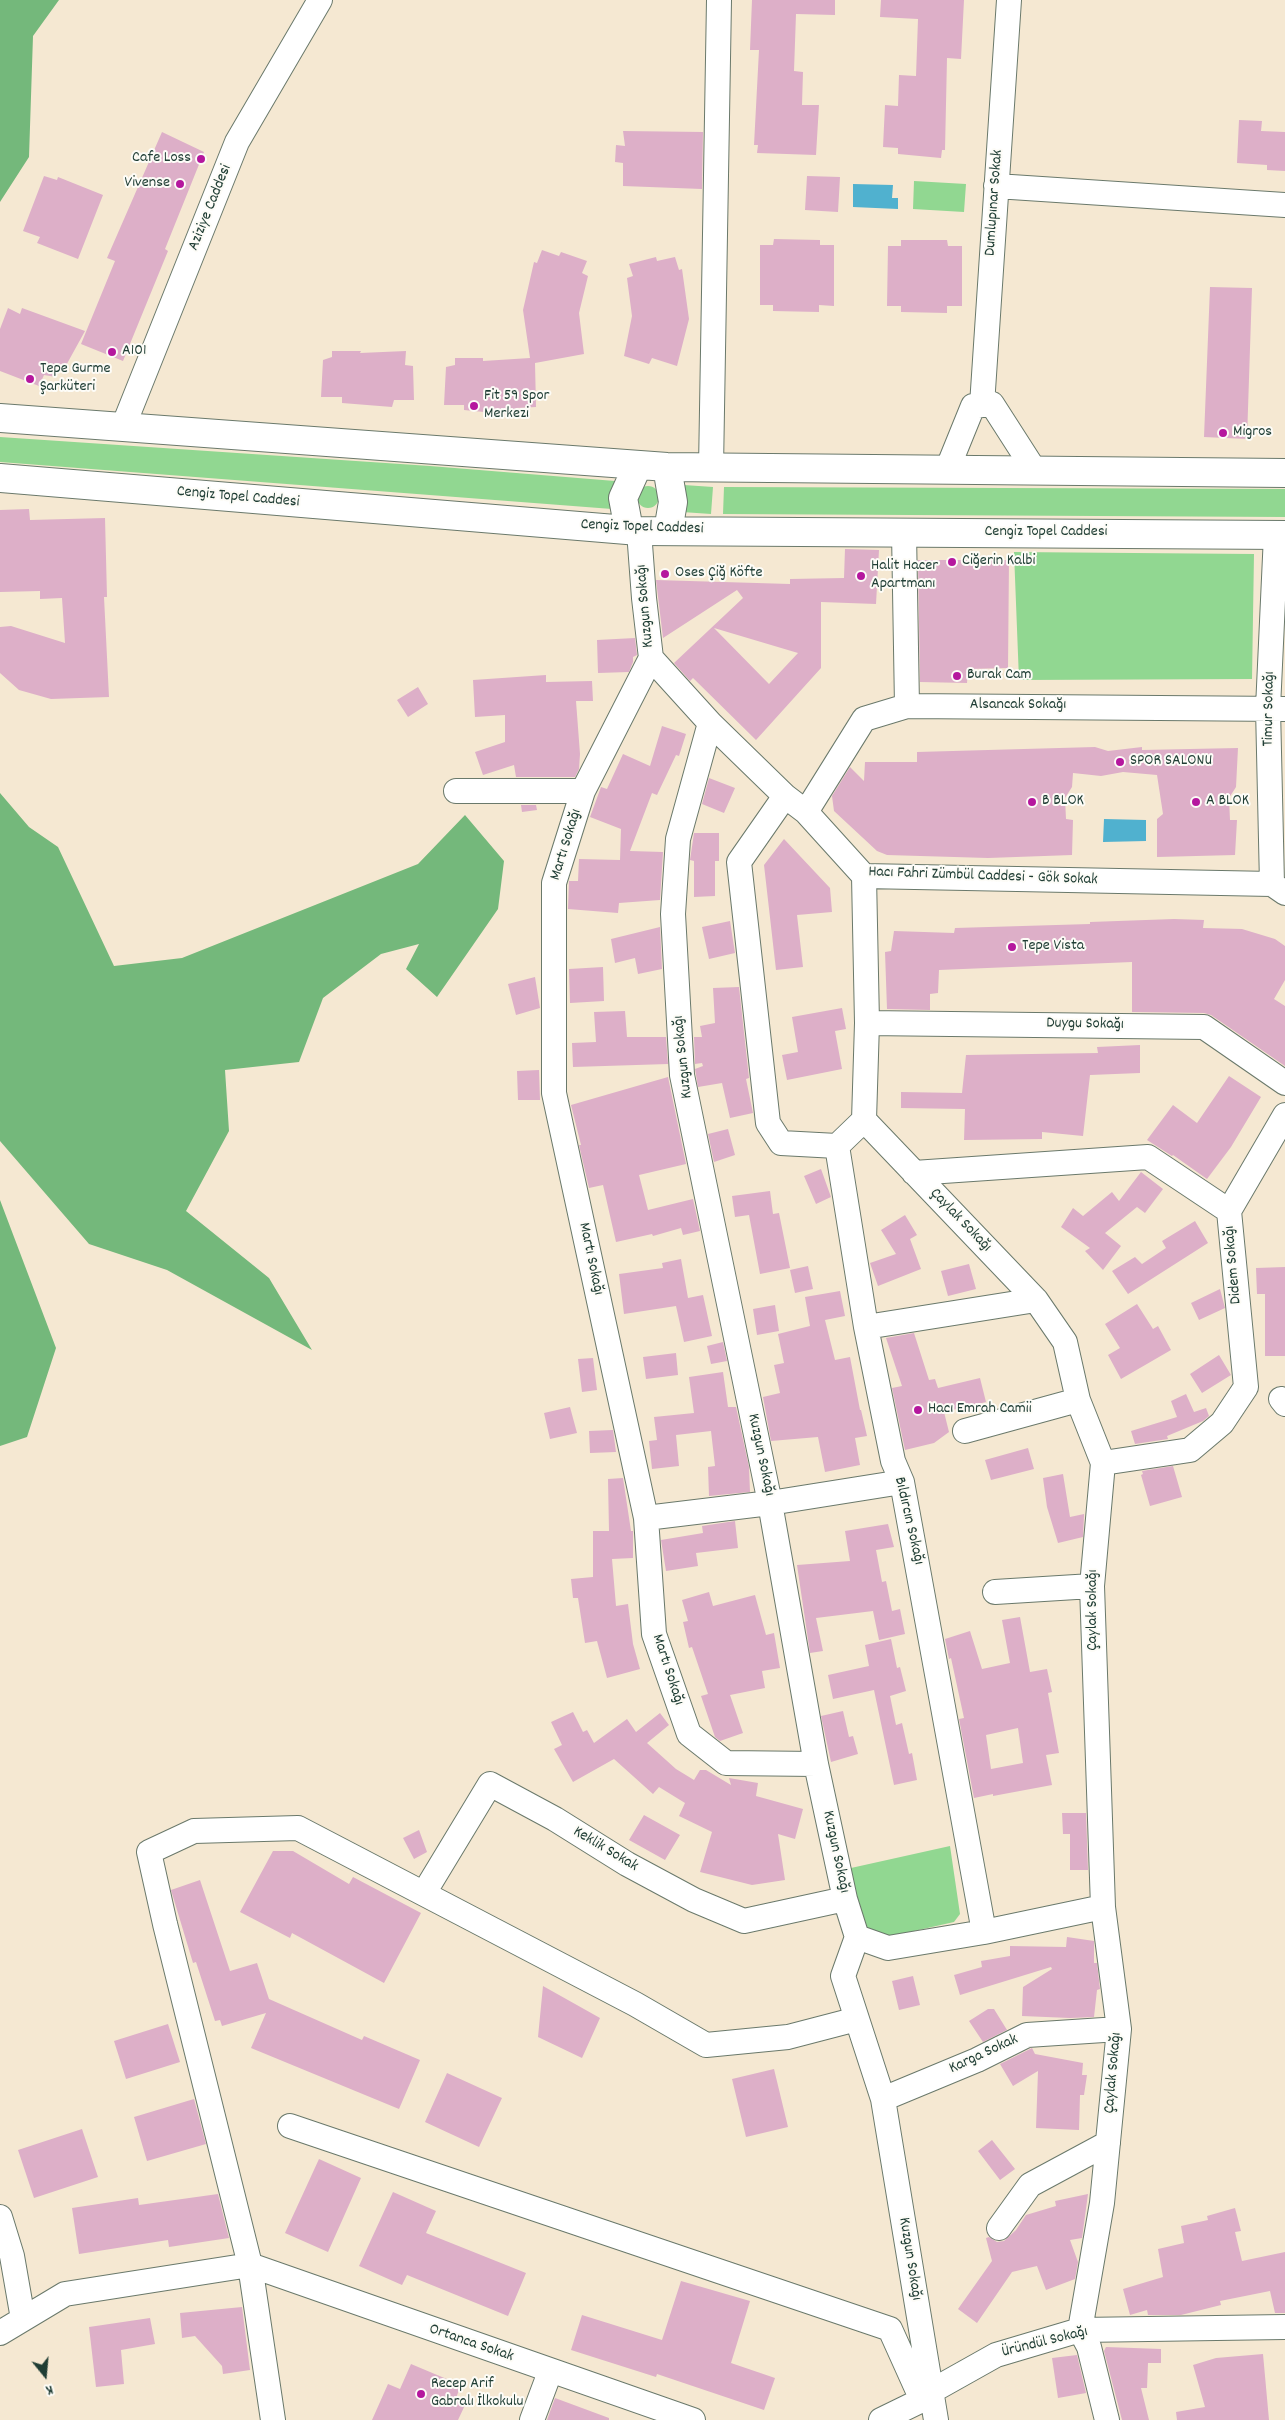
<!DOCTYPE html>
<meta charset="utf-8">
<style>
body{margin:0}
#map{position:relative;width:1285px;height:2420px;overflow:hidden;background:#f5e8d2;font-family:Dekko,sans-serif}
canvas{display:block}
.north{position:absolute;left:20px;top:2350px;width:50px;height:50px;-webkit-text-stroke:4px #fdfcf7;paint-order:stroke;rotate:163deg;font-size:14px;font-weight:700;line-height:20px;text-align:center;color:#1f3d34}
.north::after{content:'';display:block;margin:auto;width:18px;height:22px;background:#1f3d34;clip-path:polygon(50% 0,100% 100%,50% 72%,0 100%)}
</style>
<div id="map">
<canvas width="1285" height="2420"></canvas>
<div class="north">K</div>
</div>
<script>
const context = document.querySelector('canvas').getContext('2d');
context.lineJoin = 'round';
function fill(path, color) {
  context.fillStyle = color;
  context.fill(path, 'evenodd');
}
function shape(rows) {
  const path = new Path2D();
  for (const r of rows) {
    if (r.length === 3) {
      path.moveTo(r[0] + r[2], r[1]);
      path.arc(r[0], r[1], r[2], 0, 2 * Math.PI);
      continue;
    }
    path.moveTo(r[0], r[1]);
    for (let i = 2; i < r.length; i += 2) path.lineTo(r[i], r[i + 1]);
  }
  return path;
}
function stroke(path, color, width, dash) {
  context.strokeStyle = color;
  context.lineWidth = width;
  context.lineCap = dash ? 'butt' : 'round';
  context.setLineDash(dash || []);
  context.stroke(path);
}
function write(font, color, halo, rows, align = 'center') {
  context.font = font + ' Dekko,sans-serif';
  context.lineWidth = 4;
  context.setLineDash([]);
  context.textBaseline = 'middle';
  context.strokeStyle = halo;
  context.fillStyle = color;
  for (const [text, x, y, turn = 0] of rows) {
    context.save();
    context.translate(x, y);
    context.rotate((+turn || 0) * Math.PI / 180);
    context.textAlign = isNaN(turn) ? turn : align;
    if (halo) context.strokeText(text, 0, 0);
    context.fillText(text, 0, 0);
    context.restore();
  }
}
fill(shape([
 [914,181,966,184,964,212,913,209],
 [0,437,430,466,615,481,612,509,0,462],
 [684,485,713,487,711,514,682,512],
 [648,497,11],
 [724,487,1285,489,1285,517,723,514],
 [1014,552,1254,554,1252,679,1019,680],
 [950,1846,960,1914,954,1922,892,1936,864,1929,842,1870]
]), '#91d791');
fill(shape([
 [0,0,59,0,33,36,29,157,0,202],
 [0,793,29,827,58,847,114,966,182,958,418,864,465,815,504,861,498,909,437,997,406,969,419,944,381,954,323,998,299,1062,225,1070,229,1131,186,1211,269,1278,312,1350,167,1270,89,1244,0,1141],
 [0,1200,56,1348,27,1437,0,1446]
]), '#74b87b');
fill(shape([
 [853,184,893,185,892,198,898,198,898,209,853,207],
 [1104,819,1146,820,1146,841,1103,842]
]), '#50b1cf');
fill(shape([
 [752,0,835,0,835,15,796,14,794,71,803,72,802,105,819,105,816,155,757,153,758,145,754,145,759,50,750,50],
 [881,0,964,0,961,59,947,58,945,150,942,150,941,158,898,154,898,148,883,147,885,105,898,106,899,75,916,76,918,19,880,17],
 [1239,120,1262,121,1261,131,1285,132,1285,171,1267,170,1267,165,1237,163],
 [623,131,703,132,702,189,623,186,623,163,615,162,616,145,625,146],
 [162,132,204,152,165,249,168,251,123,361,81,344,115,261,107,258],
 [44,176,57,180,58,177,103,195,78,259,37,243,40,237,23,231],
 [807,176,840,177,838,212,805,210],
 [774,239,820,240,820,245,834,245,834,306,819,305,819,312,773,311,773,305,760,305,760,245,773,245],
 [901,240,947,240,948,246,962,246,962,306,947,306,947,313,901,312,901,306,887,306,888,246,901,246],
 [542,250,559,256,561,252,587,261,582,273,588,276,579,313,584,354,535,363,536,407,516,408,514,415,464,410,464,405,444,405,446,367,455,365,455,358,483,358,483,361,530,358,523,310,534,262,537,263],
 [656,257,657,261,675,257,679,270,682,269,689,319,677,366,652,358,649,364,624,356,632,316,627,278,633,276,629,264],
 [1210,287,1252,288,1247,439,1204,437],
 [8,308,20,314,22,308,85,331,63,371,57,370,56,377,44,375,39,386,0,371,0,329],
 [332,351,361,351,360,353,406,351,405,365,413,366,414,400,394,400,392,407,342,403,342,397,321,397,323,360,332,357],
 [29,509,30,520,105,518,107,597,104,597,109,697,51,699,19,690,0,673,0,627,11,626,65,643,62,598,40,599,40,591,0,592,0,510],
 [845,549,879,550,876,604,821,602,821,668,756,740,693,678,690,681,674,663,743,598,737,590,663,638,656,580,790,584,790,579,844,578],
 [714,628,798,653,769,684],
 [918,560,1009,560,1008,668,968,669,967,683,920,682],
 [635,638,637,655,633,657,633,662,629,672,598,673,597,640],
 [546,675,546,682,592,681,593,701,576,701,580,754,579,769,575,777,516,777,514,765,483,775,475,752,505,742,505,715,475,717,473,680],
 [418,687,428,704,408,717,397,700],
 [662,726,686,734,679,756,676,755,657,795,652,793,630,851,663,852,660,900,619,903,618,913,568,909,569,881,578,881,579,859,620,860,621,829,590,817,601,787,607,789,623,754,650,766],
 [1095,747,1108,751,1142,747,1142,750,1238,748,1236,787,1229,798,1230,820,1237,820,1235,855,1157,857,1157,819,1163,814,1157,775,1123,772,1101,776,1073,773,1072,787,1065,798,1066,819,1073,820,1072,855,988,858,887,855,877,851,834,811,832,796,850,767,864,781,865,762,917,762,917,752],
 [709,778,735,788,724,813,702,804],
 [521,805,536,805,537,810,522,812],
 [694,833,719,833,719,861,715,861,715,896,694,897,694,861,690,860],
 [784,839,830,888,832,912,797,915,803,967,776,970,764,865],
 [1174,919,1204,920,1203,928,1242,929,1275,939,1285,946,1285,980,1274,999,1285,1006,1285,1066,1211,1015,1204,1013,1132,1012,1132,962,939,970,938,993,930,994,930,1010,887,1009,885,952,891,951,894,931,954,933,955,928,1090,924,1090,922],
 [730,921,735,953,709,959,702,927],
 [660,927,662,969,638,974,635,958,615,963,611,939],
 [603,967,604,1001,570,1003,569,969],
 [535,977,540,1008,516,1015,508,984],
 [739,987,749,1078,746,1079,753,1113,730,1118,722,1083,698,1087,695,1069,703,1066,702,1063,695,1064,694,1037,702,1037,700,1026,715,1023,713,988],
 [842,1008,846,1029,835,1031,842,1069,787,1080,782,1055,798,1052,792,1017],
 [625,1011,627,1037,666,1037,668,1064,573,1067,572,1043,596,1042,594,1012],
 [1140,1045,1140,1073,1090,1075,1083,1136,1042,1132,1042,1139,964,1140,965,1109,901,1108,901,1092,962,1093,966,1055,1098,1053,1097,1047],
 [539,1070,540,1100,518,1100,517,1071],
 [1229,1076,1261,1097,1231,1147,1207,1179,1173,1155,1172,1156,1147,1140,1173,1105,1197,1123],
 [668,1077,686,1164,639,1175,648,1210,693,1199,700,1231,683,1235,681,1228,653,1236,652,1234,616,1242,603,1185,589,1188,579,1145,581,1145,571,1105],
 [728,1129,735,1155,714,1162,708,1134],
 [821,1169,831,1197,816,1204,804,1176],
 [1141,1172,1163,1189,1145,1213,1137,1207,1105,1233,1121,1246,1103,1270,1085,1251,1090,1248,1061,1227,1073,1208,1083,1216,1112,1192,1119,1201],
 [770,1191,773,1214,779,1213,790,1268,760,1274,749,1215,735,1217,732,1196],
 [905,1215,917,1235,910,1239,921,1269,878,1286,870,1263,896,1254,881,1230],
 [1195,1221,1208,1243,1128,1294,1112,1271,1135,1257,1142,1264,1166,1248,1162,1241],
 [681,1259,688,1298,703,1295,712,1336,684,1342,676,1306,624,1314,619,1274,663,1268,662,1263],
 [969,1264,976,1289,948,1296,941,1271],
 [808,1266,813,1289,795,1293,790,1270],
 [1285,1267,1285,1356,1265,1356,1265,1294,1257,1294,1256,1268],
 [1220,1289,1225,1308,1199,1320,1191,1303],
 [840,1291,845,1316,825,1320,835,1360,850,1357,860,1410,861,1410,867,1436,855,1438,860,1465,825,1472,818,1437,771,1441,763,1397,780,1393,774,1365,784,1363,778,1334,810,1326,805,1297],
 [1137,1304,1153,1329,1158,1326,1171,1350,1121,1379,1108,1355,1120,1348,1105,1324],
 [775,1305,779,1331,757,1335,753,1309],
 [914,1333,929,1380,935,1379,938,1388,980,1378,986,1402,944,1412,949,1432,934,1443,905,1450,892,1388,902,1386,886,1338],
 [723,1342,727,1361,711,1364,707,1346],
 [676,1353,678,1375,646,1379,643,1357],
 [1219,1355,1231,1375,1202,1393,1190,1374],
 [593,1358,597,1390,582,1392,578,1359],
 [723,1372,728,1407,736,1407,749,1467,750,1492,709,1496,708,1467,715,1466,711,1431,676,1435,679,1466,652,1469,649,1441,657,1440,654,1417,694,1413,689,1377],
 [1186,1394,1194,1412,1206,1408,1209,1416,1203,1421,1167,1436,1168,1439,1135,1444,1131,1431,1177,1417,1171,1401],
 [570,1407,577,1433,550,1439,544,1413],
 [613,1430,616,1452,590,1453,589,1431],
 [1028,1448,1034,1469,991,1480,985,1460],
 [1173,1466,1182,1497,1150,1506,1141,1475,1143,1474,1142,1471],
 [1063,1474,1070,1517,1084,1514,1084,1516,1083,1537,1058,1543,1047,1507,1043,1478],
 [623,1478,631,1531,633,1531,633,1558,612,1559,616,1606,628,1604,633,1644,640,1669,607,1678,597,1641,585,1643,578,1598,573,1598,571,1579,593,1577,593,1531,609,1531,608,1479],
 [735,1521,738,1548,696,1553,698,1566,666,1571,661,1540,703,1533,702,1526],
 [888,1524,894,1547,876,1550,882,1582,886,1581,892,1611,900,1609,905,1634,879,1640,873,1611,816,1618,823,1651,810,1653,797,1565,850,1561,845,1531],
 [709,1592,713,1606,755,1595,766,1635,774,1633,780,1668,762,1671,765,1688,730,1695,743,1733,720,1741,715,1737,701,1696,708,1694,692,1647,689,1648,683,1622,688,1621,682,1600],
 [1020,1617,1030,1672,1047,1669,1052,1692,1048,1693,1059,1753,1046,1755,1052,1785,993,1796,993,1794,974,1798,959,1719,964,1718,951,1658,949,1659,945,1639,970,1631,982,1669,1010,1663,1002,1620],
 [1018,1728,1023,1763,991,1769,986,1735],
 [891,1639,897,1668,900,1667,906,1691,890,1696,896,1725,902,1723,909,1754,912,1753,917,1780,894,1785,874,1690,833,1699,828,1675,869,1666,865,1645],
 [843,1711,849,1737,853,1736,858,1754,831,1762,821,1716],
 [573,1712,583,1732,587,1730,594,1743,627,1719,636,1732,660,1713,669,1725,647,1743,676,1769,694,1780,700,1770,706,1770,731,1785,729,1778,758,1783,756,1796,803,1809,795,1839,778,1834,785,1880,752,1885,700,1872,712,1832,679,1816,685,1803,659,1787,653,1794,614,1759,573,1782,554,1749,562,1745,551,1722],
 [1062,1813,1086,1813,1088,1870,1070,1870,1070,1834,1063,1834],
 [644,1815,680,1835,665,1860,629,1840],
 [419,1830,427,1852,414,1859,403,1838],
 [273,1851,293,1851,349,1884,353,1877,421,1913,384,1983,292,1933,290,1938,240,1912],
 [200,1880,230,1971,257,1963,269,1999,362,2040,364,2036,420,2060,399,2109,251,2048,266,2013,222,2026,220,2020,215,2021,196,1962,193,1963,171,1890],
 [1067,1937,1094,1941,1094,1963,1097,1963,1100,1989,1097,1990,1094,2017,1070,2018,1022,2016,1023,1987,1052,1969,1051,1967,960,1995,954,1975,982,1967,981,1961,1010,1956,1010,1946,1066,1947],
 [913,1976,920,2005,899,2010,892,1981],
 [543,1986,600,2018,582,2058,538,2037],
 [988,2009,994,2009,1007,2030,983,2042,969,2021],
 [168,2024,180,2062,126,2079,114,2041],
 [1032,2048,1035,2054,1083,2063,1082,2075,1087,2075,1084,2095,1080,2095,1079,2130,1036,2128,1038,2071,1013,2086,1000,2064],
 [774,2069,788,2127,746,2137,732,2079],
 [447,2073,502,2098,479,2147,425,2122],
 [194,2099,206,2144,147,2161,134,2117],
 [82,2129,98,2177,34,2198,18,2150],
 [992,2140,1015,2169,1000,2180,978,2151],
 [319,2159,361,2178,328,2252,285,2233],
 [393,2192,436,2211,426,2233,526,2273,508,2316,407,2275,402,2285,359,2266],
 [218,2194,229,2238,169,2247,168,2240,79,2254,72,2208,138,2198,139,2205],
 [1088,2194,1082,2238,1070,2240,1078,2262,1075,2279,1046,2290,1037,2266,1012,2272,977,2323,958,2309,992,2261,986,2238,989,2237,997,2242,1004,2241,1016,2230,1026,2215,1056,2206,1055,2201],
 [1235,2208,1241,2231,1235,2232,1242,2261,1285,2252,1285,2313,1275,2313,1270,2291,1220,2301,1221,2305,1181,2315,1148,2315,1147,2310,1130,2315,1123,2289,1163,2277,1158,2249,1184,2243,1181,2226,1208,2220,1207,2216],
 [681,2281,750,2301,731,2363,775,2378,764,2410,657,2374,656,2377,571,2350,582,2315,662,2340],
 [242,2307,250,2370,223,2374,222,2366,195,2336,182,2338,180,2313],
 [150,2318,155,2344,121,2350,124,2384,96,2387,89,2327],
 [1106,2347,1161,2349,1161,2363,1148,2363,1147,2388,1141,2388,1149,2420,1122,2420,1104,2351],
 [1263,2354,1269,2420,1177,2420,1176,2412,1205,2407,1193,2365,1216,2358],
 [1077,2355,1086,2393,1058,2398,1052,2358],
 [411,2364,461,2385,456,2398,466,2403,458,2420,372,2420,388,2384,400,2389],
 [555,2398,609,2418,609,2420,547,2420]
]), '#ddafc8');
const minor = shape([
 [996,186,1285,205],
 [982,405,1009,0],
 [123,427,237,142,320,0],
 [711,468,719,0],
 [947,470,973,406,992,404,1035,471],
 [639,531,644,598,651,658,710,723,678,839,673,914,682,1075,770,1503,816,1764,845,1899,857,1937,843,1976,883,2099,936,2420],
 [904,532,907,706],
 [651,658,583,791,554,883,554,1093,646,1518,654,1634,689,1734,726,1763,816,1764],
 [710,723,785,796,806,812,864,876,1272,884,1285,893],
 [456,791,583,791],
 [785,796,739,862,768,1123,781,1143,837,1146],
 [806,812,864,719,907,706,1285,709],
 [864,876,867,1023,864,1120,1036,1300,1065,1342,1078,1400,1103,1463,1092,1586,1103,1907,1119,2029,1102,2203,1080,2330,1089,2347,1107,2420],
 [1272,884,1268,708,1276,535],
 [867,1023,1204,1027,1285,1083],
 [864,1120,837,1146,866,1327,893,1461,902,1482,984,1932],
 [914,1173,1148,1157,1229,1211,1246,1387,1222,1423,1190,1450,1103,1463],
 [1229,1211,1285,1115],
 [866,1327,1036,1300],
 [1281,1399,1285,1404],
 [965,1431,1078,1400],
 [646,1518,770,1503,902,1482],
 [995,1592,1092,1586],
 [424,1893,490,1784,555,1819,627,1864,694,1900,744,1921,845,1899],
 [857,1937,888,1948,984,1932,1103,1907],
 [883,2099,977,2060,1027,2035,1119,2029],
 [290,2126,890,2329,922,2400],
 [0,2217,12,2256,23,2319],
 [999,2228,1030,2185,1108,2143],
 [0,2333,65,2294,250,2265,693,2420],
 [273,2420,250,2265,165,1924,149,1852,194,1831,298,1828,635,2004,706,2045,788,2037,857,2019],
 [532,2420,550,2372],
 [881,2420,922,2400,930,2392,996,2355,1080,2330,1285,2327]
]);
const major = shape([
 [0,418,667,467,1285,473],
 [667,467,673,502,668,531],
 [0,478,639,531,1285,535],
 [629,530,623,498,638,465]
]);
stroke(minor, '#6a796b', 26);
stroke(major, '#6a796b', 30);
stroke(minor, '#fff', 24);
stroke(major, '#fff', 28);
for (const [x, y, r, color] of [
 [201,159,5,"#b5179e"],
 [180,184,5,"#b5179e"],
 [112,352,5,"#b5179e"],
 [30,379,5,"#b5179e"],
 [474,406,5,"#b5179e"],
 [1223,433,5,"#b5179e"],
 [952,562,5,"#b5179e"],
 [665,574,5,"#b5179e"],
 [861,576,5,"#b5179e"],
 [957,676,5,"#b5179e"],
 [1120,762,5,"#b5179e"],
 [1032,802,5,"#b5179e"],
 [1196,802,5,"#b5179e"],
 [1012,947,5,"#b5179e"],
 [918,1410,5,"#b5179e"],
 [421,2394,5,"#b5179e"]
]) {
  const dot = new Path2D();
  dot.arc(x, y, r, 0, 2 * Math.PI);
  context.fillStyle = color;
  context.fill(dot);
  stroke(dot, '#fdfcf7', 2);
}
write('16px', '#1f3d34', '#fdfcf7', [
 ["Cafe Loss",191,159,"right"],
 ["Vivense",170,184,"right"],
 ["A101",122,352],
 ["Tepe Gurme",40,370],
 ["Şarküteri",40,388],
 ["Fit 59 Spor",484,397],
 ["Merkezi",484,415],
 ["Migros",1233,433],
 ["Ciğerin Kalbi",962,562],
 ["Halit Hacer",871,567],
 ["Apartmanı",871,585],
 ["Oses Çiğ Köfte",675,574],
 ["Burak Cam",967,676],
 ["SPOR SALONU",1130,762],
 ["B BLOK",1042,802],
 ["A BLOK",1206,802],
 ["Tepe Vista",1022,947],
 ["Hacı Emrah Camii",928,1410],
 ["Recep Arif",431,2385],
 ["Gabralı İlkokulu",431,2403]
], 'left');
write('16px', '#1f3d34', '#fdfcf7', [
 ["Dumlupınar Sokak",995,203,-86],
 ["Aziziye Caddesi",211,208,-68],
 ["Cengiz Topel Caddesi",238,498,5],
 ["Cengiz Topel Caddesi",642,528,2],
 ["Cengiz Topel Caddesi",1046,533],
 ["Kuzgun Sokağı",646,606,-95],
 ["Alsancak Sokağı",1018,706],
 ["Timur Sokağı",1270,709,-89],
 ["Martı Sokağı",567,845,-73],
 ["Hacı Fahri Zümbül Caddesi - Gök Sokak",983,877,2],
 ["Duygu Sokağı",1085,1025,1],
 ["Kuzgun Sokağı",684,1057,-96],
 ["Çaylak Sokağı",960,1221,46],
 ["Martı Sokağı",590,1259,78],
 ["Didem Sokağı",1234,1265,-95],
 ["Kuzgun Sokağı",760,1455,78],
 ["Bıldırcın Sokağı",908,1521,77],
 ["Çaylak Sokağı",1094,1610,-90],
 ["Martı Sokağı",667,1670,72],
 ["Keklik Sokak",605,1850,31],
 ["Kuzgun Sokağı",835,1852,78],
 ["Karga Sokak",984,2055,-25],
 ["Çaylak Sokağı",1114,2073,-85],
 ["Kuzgun Sokağı",909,2259,81],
 ["Üründül Sokağı",1045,2343,-14],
 ["Ortanca Sokak",471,2344,19]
]);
</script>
